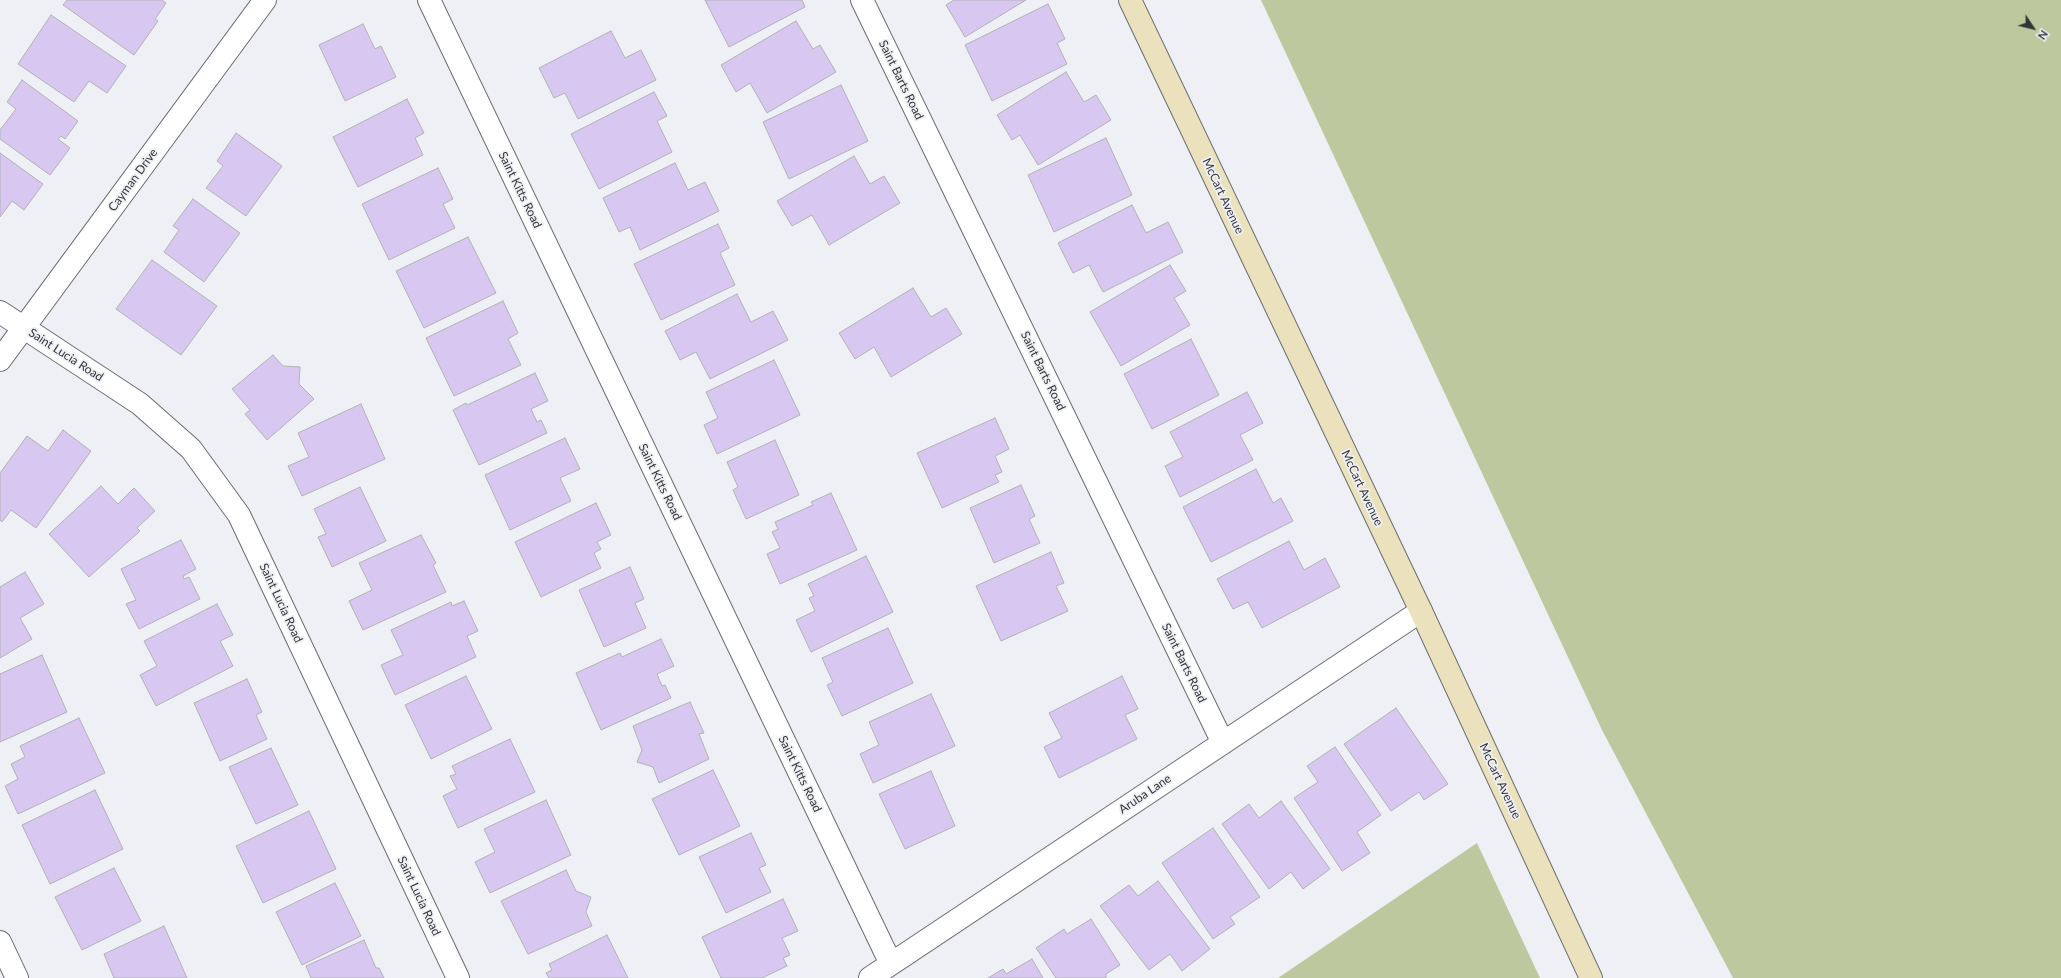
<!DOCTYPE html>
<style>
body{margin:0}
#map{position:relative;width:2061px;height:978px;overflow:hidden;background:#eef0f5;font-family:Lato,sans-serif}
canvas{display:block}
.north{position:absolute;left:2013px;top:8px;width:40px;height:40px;-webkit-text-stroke:3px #eef0f5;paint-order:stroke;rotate:125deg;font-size:11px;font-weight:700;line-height:16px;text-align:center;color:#333436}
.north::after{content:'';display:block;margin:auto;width:14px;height:18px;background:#333436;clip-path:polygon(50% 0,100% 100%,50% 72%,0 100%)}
</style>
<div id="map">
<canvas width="2061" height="978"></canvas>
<div class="north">N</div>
</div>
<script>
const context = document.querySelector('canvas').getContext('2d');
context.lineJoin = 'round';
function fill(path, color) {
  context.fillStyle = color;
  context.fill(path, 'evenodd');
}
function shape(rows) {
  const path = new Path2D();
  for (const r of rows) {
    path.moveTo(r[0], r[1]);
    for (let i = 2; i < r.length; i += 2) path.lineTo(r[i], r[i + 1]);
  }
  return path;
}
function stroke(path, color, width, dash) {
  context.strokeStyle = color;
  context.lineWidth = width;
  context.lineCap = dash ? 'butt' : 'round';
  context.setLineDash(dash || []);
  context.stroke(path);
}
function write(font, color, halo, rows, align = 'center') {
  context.font = font + ' Lato,sans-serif';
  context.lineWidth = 3.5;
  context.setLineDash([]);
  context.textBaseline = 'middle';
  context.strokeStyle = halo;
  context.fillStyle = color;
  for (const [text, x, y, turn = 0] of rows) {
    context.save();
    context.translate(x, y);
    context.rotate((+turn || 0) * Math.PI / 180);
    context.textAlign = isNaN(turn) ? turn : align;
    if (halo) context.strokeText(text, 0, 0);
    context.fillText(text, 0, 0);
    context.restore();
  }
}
fill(shape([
 [1261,0,2061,0,2061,978,1733,978,1602,730],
 [1477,843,1540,978,1278,978]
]), '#bec89f');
const building = shape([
 [67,0,162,0,166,3,155,19,158,21,134,55,63,5,67,0],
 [705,0,802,0,805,7,729,47,705,0],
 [954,0,1026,0,965,37,946,5,954,0],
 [1048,4,1065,39,1057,43,1067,64,992,101,965,45,1048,4],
 [51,15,126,66,107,93,89,81,74,102,18,64,51,15],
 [796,21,813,49,820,45,836,72,767,113,750,83,736,92,721,65,796,21],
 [363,24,375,49,381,46,396,77,345,101,319,45,363,24],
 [611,31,625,58,641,50,656,80,578,119,565,93,554,98,539,68,611,31],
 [1066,72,1084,102,1096,95,1111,120,1038,165,1020,135,1012,140,997,115,1066,72],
 [22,80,78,121,65,139,61,136,58,139,70,148,50,175,0,139,0,130,16,109,7,102,22,80],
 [841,85,868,141,789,179,763,122,841,85],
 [654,92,667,116,657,121,672,152,599,189,571,134,654,92],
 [407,99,424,133,415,138,423,155,358,187,333,137,407,99],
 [236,133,282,166,246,216,206,188,223,166,217,161,236,133],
 [1106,138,1132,195,1054,232,1028,175,1106,138],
 [0,153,43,184,24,210,12,201,0,217,0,153],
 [854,156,870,184,884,176,900,203,829,245,812,215,792,226,777,201,854,156],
 [675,163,688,190,705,182,719,211,640,250,630,227,619,232,603,198,675,163],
 [438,168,453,199,443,204,455,228,389,260,362,204,438,168],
 [193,199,240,233,204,282,164,252,179,230,173,226,193,199],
 [1132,205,1146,233,1168,222,1183,252,1103,292,1089,265,1073,273,1058,243,1132,205],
 [718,224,729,248,720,253,735,285,661,320,634,264,718,224],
 [468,237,496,293,424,328,396,271,468,237],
 [152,260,217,306,181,355,116,309,152,260],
 [1170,265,1186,291,1174,298,1190,325,1121,366,1090,312,1170,265],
 [913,288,931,317,946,308,962,334,891,377,874,347,855,359,839,333,913,288],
 [737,294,751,322,773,311,788,340,710,379,696,352,680,360,665,331,737,294],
 [503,301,518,333,508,339,521,365,454,396,426,338,503,301],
 [1191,339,1219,395,1152,429,1124,374,1191,339],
 [273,355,283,366,300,367,299,384,314,399,267,440,245,414,250,410,232,389,273,355],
 [774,360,800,415,717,454,704,425,718,418,706,392,774,360],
 [535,373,548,401,531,409,537,422,541,420,547,433,479,465,453,410,466,403,467,405,535,373],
 [1247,392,1263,423,1240,435,1253,460,1180,497,1165,466,1183,457,1170,432,1247,392],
 [361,404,385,459,302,496,288,466,309,457,298,433,361,404],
 [995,418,1009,449,995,456,1002,472,995,475,999,482,942,508,917,453,995,418],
 [63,430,91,451,36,528,11,510,2,522,0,520,0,473,27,436,48,451,63,430],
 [565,438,580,469,560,478,571,501,510,530,485,475,565,438],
 [775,440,799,495,746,519,733,490,738,487,727,462,775,440],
 [1256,469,1273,503,1281,498,1293,521,1211,562,1183,507,1256,469],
 [1021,485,1035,516,1029,519,1040,543,994,563,970,508,1021,485],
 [101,486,118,504,134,488,155,511,137,528,140,531,89,577,49,534,101,486],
 [360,487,386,541,332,567,318,537,326,534,314,509,360,487],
 [831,493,857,550,780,584,767,554,780,548,772,532,778,529,775,522,813,505,811,502,831,493],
 [596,503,611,535,597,542,601,549,594,553,601,568,541,597,515,542,596,503],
 [421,535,436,563,433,565,446,592,363,630,349,601,372,590,359,563,421,535],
 [181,540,196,569,183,576,184,579,189,577,200,599,139,629,126,604,136,600,121,569,181,540],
 [1289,541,1304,570,1325,558,1340,587,1262,628,1248,602,1233,609,1217,579,1289,541],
 [1051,552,1064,583,1056,586,1068,611,1001,641,976,586,1051,552],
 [866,556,893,612,811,652,796,620,815,611,809,598,814,596,808,584,866,556],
 [630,567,644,599,635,603,646,628,604,647,579,590,630,567],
 [25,572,44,604,20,618,32,639,0,658,0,587,25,572],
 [464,601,478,631,467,636,476,657,395,695,381,665,403,655,391,630,451,602,452,606,464,601],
 [217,604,233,635,220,641,233,666,156,706,140,675,157,666,144,641,217,604],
 [888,628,913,683,842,716,827,685,833,682,822,658,888,628],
 [661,639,674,666,657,674,662,686,665,685,671,698,601,730,576,673,620,653,622,657,661,639],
 [42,655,67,712,0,742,0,674,42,655],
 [466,676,492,729,431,759,405,705,466,676],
 [1122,676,1138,709,1125,715,1137,739,1059,778,1044,747,1062,738,1049,713,1122,676],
 [247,679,262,712,256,715,267,739,220,761,194,703,247,679],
 [931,694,955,746,873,783,860,754,879,745,869,722,931,694],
 [690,702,704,733,699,734,709,759,659,783,653,767,637,762,642,750,633,726,690,702],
 [1396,708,1448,784,1424,800,1419,792,1391,811,1344,744,1396,708],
 [79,718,105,773,18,814,5,786,18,779,11,764,25,757,20,746,79,718],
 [510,739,535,792,458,828,443,796,457,789,450,776,456,774,452,766,510,739],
 [1335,747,1381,815,1357,832,1370,853,1342,871,1294,798,1318,782,1307,766,1335,747],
 [271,748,298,805,256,824,229,767,271,748],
 [713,770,740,826,679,855,652,799,713,770],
 [931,771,955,826,905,849,879,794,931,771],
 [95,790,123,849,50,884,22,825,95,790],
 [546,800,571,855,490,893,475,862,495,852,484,829,546,800],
 [1281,801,1330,869,1303,889,1291,872,1269,889,1222,824,1249,804,1259,818,1281,801],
 [309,811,336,869,263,903,236,846,309,811],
 [1213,828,1260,897,1230,917,1235,924,1213,939,1162,863,1213,828],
 [751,833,766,865,759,868,771,892,726,913,699,857,751,833],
 [114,868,141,921,82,950,55,897,114,868],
 [566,870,576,891,591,897,586,912,592,926,528,954,501,901,566,870],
 [1158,881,1210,949,1182,971,1170,954,1149,970,1100,906,1129,885,1138,896,1158,881],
 [335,883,361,936,302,965,276,912,335,883],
 [783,899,798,931,782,938,790,955,783,958,787,966,762,978,721,978,702,937,783,899],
 [1091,919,1120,965,1106,974,1106,978,1056,978,1036,948,1064,929,1067,934,1091,919],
 [164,926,187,978,114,978,104,954,164,926],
 [607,935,628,978,549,978,546,973,552,970,549,964,607,935],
 [364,940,376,968,379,968,384,978,311,978,306,966,364,940],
 [1032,959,1043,978,988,978,1003,969,1006,974,1032,959]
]);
fill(building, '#d7c7f1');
stroke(building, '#b2b1b5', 1);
const street = shape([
 [429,0,891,964],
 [862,0,1223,743],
 [0,312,140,404,191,449,239,515,458,978],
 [0,360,265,0],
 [0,942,17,978],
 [870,978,1421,611]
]);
const secondary = shape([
 [1130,0,1421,611,1591,978]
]);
stroke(street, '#6a6c6f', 24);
stroke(secondary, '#6a6c6f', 24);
stroke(street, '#fff', 22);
stroke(secondary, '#ebe2bd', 22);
write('12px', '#333436', '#eef0f5', [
 ["Saint Barts Road",901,80,64],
 ["Cayman Drive",133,180,-54],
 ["Saint Kitts Road",520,190,64],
 ["McCart Avenue",1223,196,65],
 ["Saint Lucia Road",66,355,33],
 ["Saint Barts Road",1043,371,64],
 ["Saint Kitts Road",660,482,64],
 ["McCart Avenue",1362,488,65],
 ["Saint Lucia Road",281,603,65],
 ["Saint Barts Road",1184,663,64],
 ["Saint Kitts Road",800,774,64],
 ["McCart Avenue",1500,781,65],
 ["Aruba Lane",1145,794,-34],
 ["Saint Lucia Road",419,896,65]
]);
</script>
